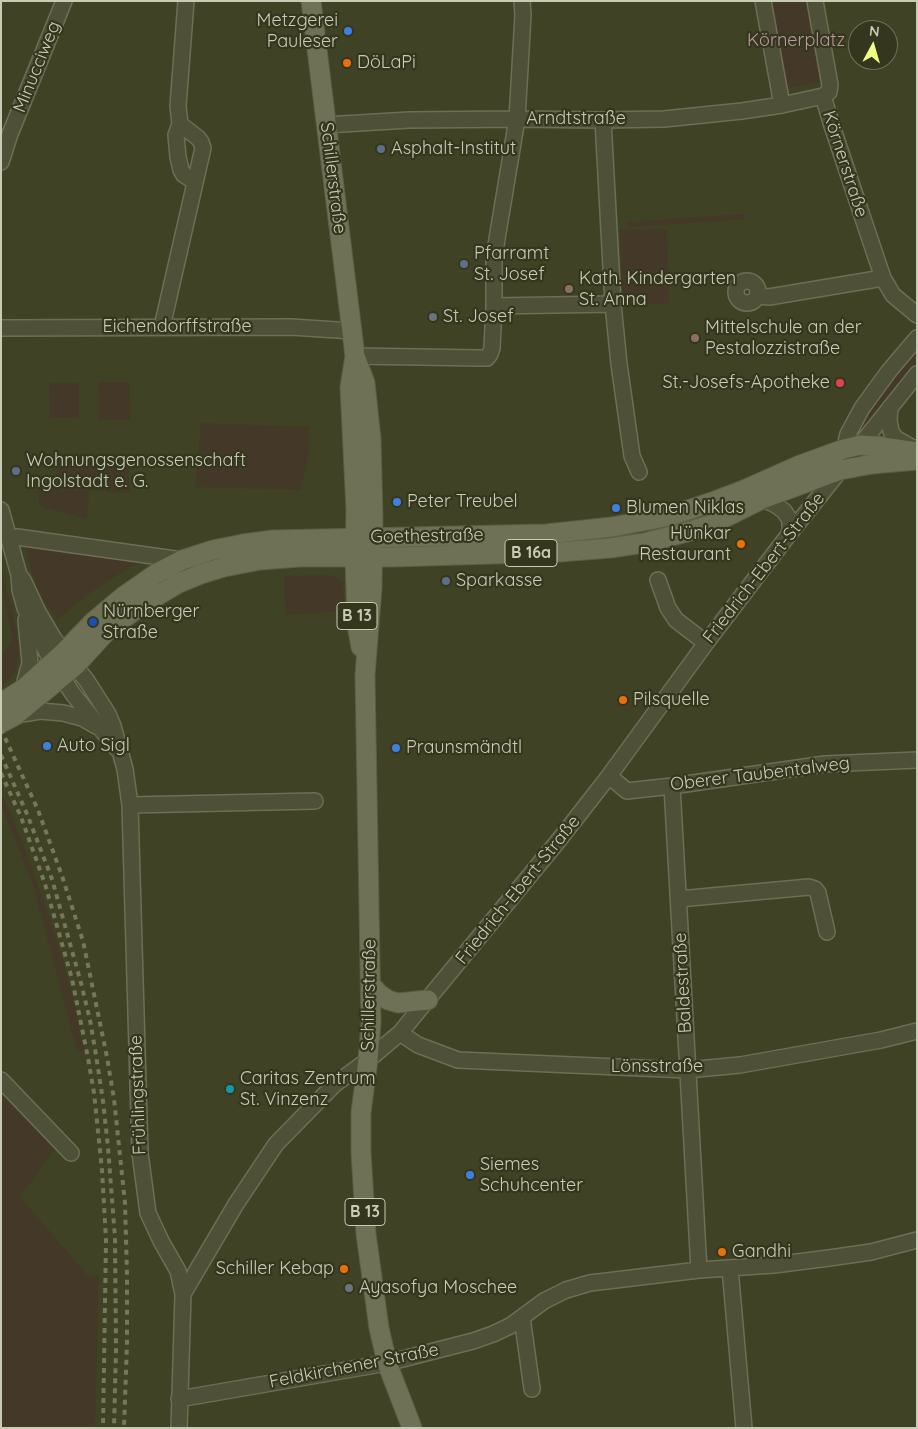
<!DOCTYPE html>
<meta charset="utf-8">
<style>
body{margin:0}
#map{position:relative;width:918px;height:1429px;overflow:hidden;background:#3f4224;font-family:Quicksand,sans-serif}
canvas{display:block}
.frame{position:absolute;inset:0;border:2px solid #c8ccb5;pointer-events:none}
.north{position:absolute;left:848px;top:20px;width:50px;height:50px;box-sizing:border-box;background:#34361d;border:1px solid #6f725a;border-radius:50%;rotate:6deg;font-size:14px;font-weight:700;line-height:20px;text-align:center;color:#c8ccb5}
.north::after{content:'';display:block;margin:auto;width:18px;height:22px;background:#eefe87;clip-path:polygon(50% 0,100% 100%,50% 72%,0 100%)}
</style>
<div id="map">
<canvas width="918" height="1429"></canvas>
<div class="frame"></div>
<div class="north">N</div>
</div>
<script>
const context = document.querySelector('canvas').getContext('2d');
context.lineJoin = 'round';
function fill(path, color) {
  context.fillStyle = color;
  context.fill(path, 'evenodd');
}
function shape(rows) {
  const path = new Path2D();
  for (const r of rows) {
    if (r.length === 3) {
      path.moveTo(r[0] + r[2], r[1]);
      path.arc(r[0], r[1], r[2], 0, 2 * Math.PI);
      continue;
    }
    path.moveTo(r[0], r[1]);
    for (let i = 2; i < r.length; i += 2) path.lineTo(r[i], r[i + 1]);
  }
  return path;
}
function stroke(path, color, width, dash) {
  context.strokeStyle = color;
  context.lineWidth = width;
  context.lineCap = dash ? 'butt' : 'round';
  context.setLineDash(dash || []);
  context.stroke(path);
}
function write(font, color, halo, rows, align = 'center') {
  context.font = font + ' Quicksand,sans-serif';
  context.lineWidth = 4.5;
  context.setLineDash([]);
  context.textBaseline = 'middle';
  context.strokeStyle = halo;
  context.fillStyle = color;
  for (const [text, x, y, turn = 0] of rows) {
    context.save();
    context.translate(x, y);
    context.rotate((+turn || 0) * Math.PI / 180);
    context.textAlign = isNaN(turn) ? turn : align;
    if (halo) context.strokeText(text, 0, 0);
    context.fillText(text, 0, 0);
    context.restore();
  }
}
fill(shape([
 [769,1,809,1,824,81,785,88],
 [745,214,745,219,628,227,627,222],
 [667,229,669,303,622,305,620,230],
 [917,348,917,364,865,430,859,429,863,421,897,373],
 [98,382,129,382,130,420,99,420],
 [49,383,79,383,79,418,50,418],
 [201,423,309,427,310,447,301,490,195,487],
 [57,456,128,456,130,493,89,490,87,519,39,506,39,490,57,489],
 [24,544,145,560,125,570,87,595,58,619,49,609,41,596,30,566],
 [1,565,17,633,19,656,16,671,1,687,1,654,9,646,12,637,1,584],
 [330,575,343,581,344,611,285,615,284,576],
 [1,792,23,844,52,924,72,993,85,1051,77,1051,33,885,1,805],
 [3,1090,56,1148,20,1197,90,1278,99,1273,95,1428,1,1428,1,1092]
]), '#443928');
const minor = shape([
 [186,1,178,106,180,124,176,135,178,157,181,170,184,175,195,182],
 [763,1,782,105],
 [823,96,832,126,883,278,893,295,917,315],
 [603,120,613,304,619,364,632,456,639,472],
 [326,125,409,120,517,119,603,120,664,119,742,111,782,105,823,96,829,92,830,85,815,1],
 [1,162,10,134,64,1],
 [747,292,11],
 [757,296,769,297,883,278],
 [494,306,613,304],
 [162,327,203,148,201,142,198,138,180,124],
 [1,328,291,327,352,331],
 [355,356,481,358,487,358,490,354,492,348,494,306,494,257,517,119,523,15,522,1],
 [890,408,889,420,891,431,895,438,915,449],
 [842,458,848,434,862,408,889,371,917,338],
 [762,499,774,504,784,511,790,520,790,533],
 [1,510,19,575,20,590,25,608,31,622,52,662,73,694,117,749],
 [9,538,17,537,182,560],
 [19,575,23,580,38,612,54,639,87,681,108,714,113,726,125,769,130,805,140,1153,148,1213,161,1241,178,1271,183,1294,179,1428],
 [658,580,668,608,676,620,706,643],
 [23,689,30,663,26,620],
 [16,715,40,711,63,713,82,718,96,726],
 [609,776,627,791,672,786,825,764,917,760],
 [672,786,699,1270],
 [130,805,315,801],
 [679,899,809,887,815,889,818,893,827,932],
 [400,1033,418,1045,458,1060,687,1070,740,1065,881,1040,917,1031],
 [1,1080,71,1153],
 [730,1268,744,1428],
 [183,1294,236,1204,276,1144,335,1084,368,1060,400,1033,559,840,609,776,706,643,790,533,917,374],
 [522,1317,532,1389],
 [179,1399,387,1363,473,1341,493,1334,510,1326,544,1301,566,1290,590,1283,699,1270,774,1265,829,1258,871,1252,917,1240]
]);
const major = shape([
 [311,1,355,356,350,387,356,510,355,557,357,625,361,647],
 [355,356,365,383,371,439,373,517,372,588,365,675,371,1023,368,1060,361,1112,361,1152,366,1234,379,1328,387,1363,412,1428],
 [1,703,23,689,64,652,93,622,124,596,157,573,182,560,213,550,243,544,273,540,546,534,612,527,670,516,712,502,746,489,800,465,844,449,861,445,876,446,917,452],
 [1,723,16,715,75,666,107,631,143,604,179,583,201,574,224,567,260,560,300,557,393,557,560,552,610,548,644,543,687,532,710,525,762,499,840,470,872,464,917,460],
 [371,985,379,994,388,1000,398,1003,428,1000]
]);
stroke(minor, '#6c6f56', 18);
stroke(major, '#5b5d45', 21);
stroke(minor, '#4e5138', 15);
stroke(major, '#6f7156', 19);
stroke(shape([
 [1,729,38,810,62,876,83,941,107,1057,114,1099,125,1203,127,1274,127,1344,124,1428],
 [1,755,27,814,52,879,81,983,90,1020,96,1055,103,1101,108,1147,115,1238,116,1349,114,1428],
 [1,773,21,817,45,884,72,979,88,1058,94,1093,102,1170,106,1240,103,1428]
]), '#75785a', 4, [5, 5]);
for (const [x, y, r, color] of [
 [348,31,5,"#3f7fe0"],
 [347,63,5,"#e8710a"],
 [381,149,5,"#5c6f8a"],
 [464,264,5,"#5c6f8a"],
 [569,289,5,"#8d6e63"],
 [433,317,5,"#6b7280"],
 [695,338,5,"#8d6e63"],
 [840,383,5,"#e0444e"],
 [16,471,5,"#5c6f8a"],
 [397,502,5,"#3f7fe0"],
 [616,508,5,"#3f7fe0"],
 [741,544,5,"#e8710a"],
 [446,581,5,"#5c6f8a"],
 [93,622,5,"#1a4fb4"],
 [623,700,5,"#e8710a"],
 [47,746,5,"#3f7fe0"],
 [396,748,5,"#3f7fe0"],
 [230,1089,5,"#0f9aa8"],
 [470,1175,5,"#3f7fe0"],
 [722,1252,5,"#e8710a"],
 [344,1269,5,"#e8710a"],
 [349,1288,5,"#6b7280"]
]) {
  const dot = new Path2D();
  dot.arc(x, y, r, 0, 2 * Math.PI);
  context.fillStyle = color;
  context.fill(dot);
  stroke(dot, '#34361d', 2);
}
for (const [x, y, w] of [
 [531,553,52],
 [357,616,40],
 [365,1212,40]
]) {
  const box = new Path2D();
  box.roundRect(x - w / 2, y - 13.5, w, 27, 4);
  context.fillStyle = '#34361d';
  context.fill(box);
  stroke(box, '#c8ccb5', 1);
}
write('bold 16px', '#c8ccb5', null, [
 ["B 16a",531,553],
 ["B 13",357,616],
 ["B 13",365,1212]
]);
write('18px', '#c8ccb5', '#34361d', [
 ["Metzgerei",338,21,"right"],
 ["Pauleser",338,42,"right"],
 ["DöLaPi",357,63],
 ["Asphalt-Institut",391,149],
 ["Pfarramt",474,254],
 ["St. Josef",474,275],
 ["Kath. Kindergarten",579,279],
 ["St. Anna",579,300],
 ["St. Josef",443,317],
 ["Mittelschule an der",705,328],
 ["Pestalozzistraße",705,349],
 ["St.-Josefs-Apotheke",830,383,"right"],
 ["Wohnungsgenossenschaft",26,461],
 ["Ingolstadt e. G.",26,482],
 ["Peter Treubel",407,502],
 ["Blumen Niklas",626,508],
 ["Hünkar",731,534,"right"],
 ["Restaurant",731,555,"right"],
 ["Sparkasse",456,581],
 ["Nürnberger",103,612],
 ["Straße",103,633],
 ["Pilsquelle",633,700],
 ["Auto Sigl",57,746],
 ["Praunsmändtl",406,748],
 ["Caritas Zentrum",240,1079],
 ["St. Vinzenz",240,1100],
 ["Siemes",480,1165],
 ["Schuhcenter",480,1186],
 ["Gandhi",732,1252],
 ["Schiller Kebap",334,1269,"right"],
 ["Ayasofya Moschee",359,1288]
], 'left');
write('18px', '#bb97a0', '#34361d', [
 ["Körnerplatz",796,41]
]);
write('18px', '#c8ccb5', '#34361d', [
 ["Minucciweg",37,67,-68],
 ["Arndtstraße",576,119],
 ["Körnerstraße",845,164,72],
 ["Schillerstraße",333,178,83],
 ["Eichendorffstraße",177,327],
 ["Goethestraße",427,536,-1],
 ["Friedrich-Ebert-Straße",764,568,-52],
 ["Oberer Taubentalweg",760,774,-7],
 ["Friedrich-Ebert-Straße",518,890,-51],
 ["Baldestraße",683,983,-93],
 ["Schillerstraße",369,995,-89],
 ["Lönsstraße",657,1067],
 ["Frühlingstraße",138,1095,-92],
 ["Feldkirchener Straße",354,1366,-11]
]);
</script>
